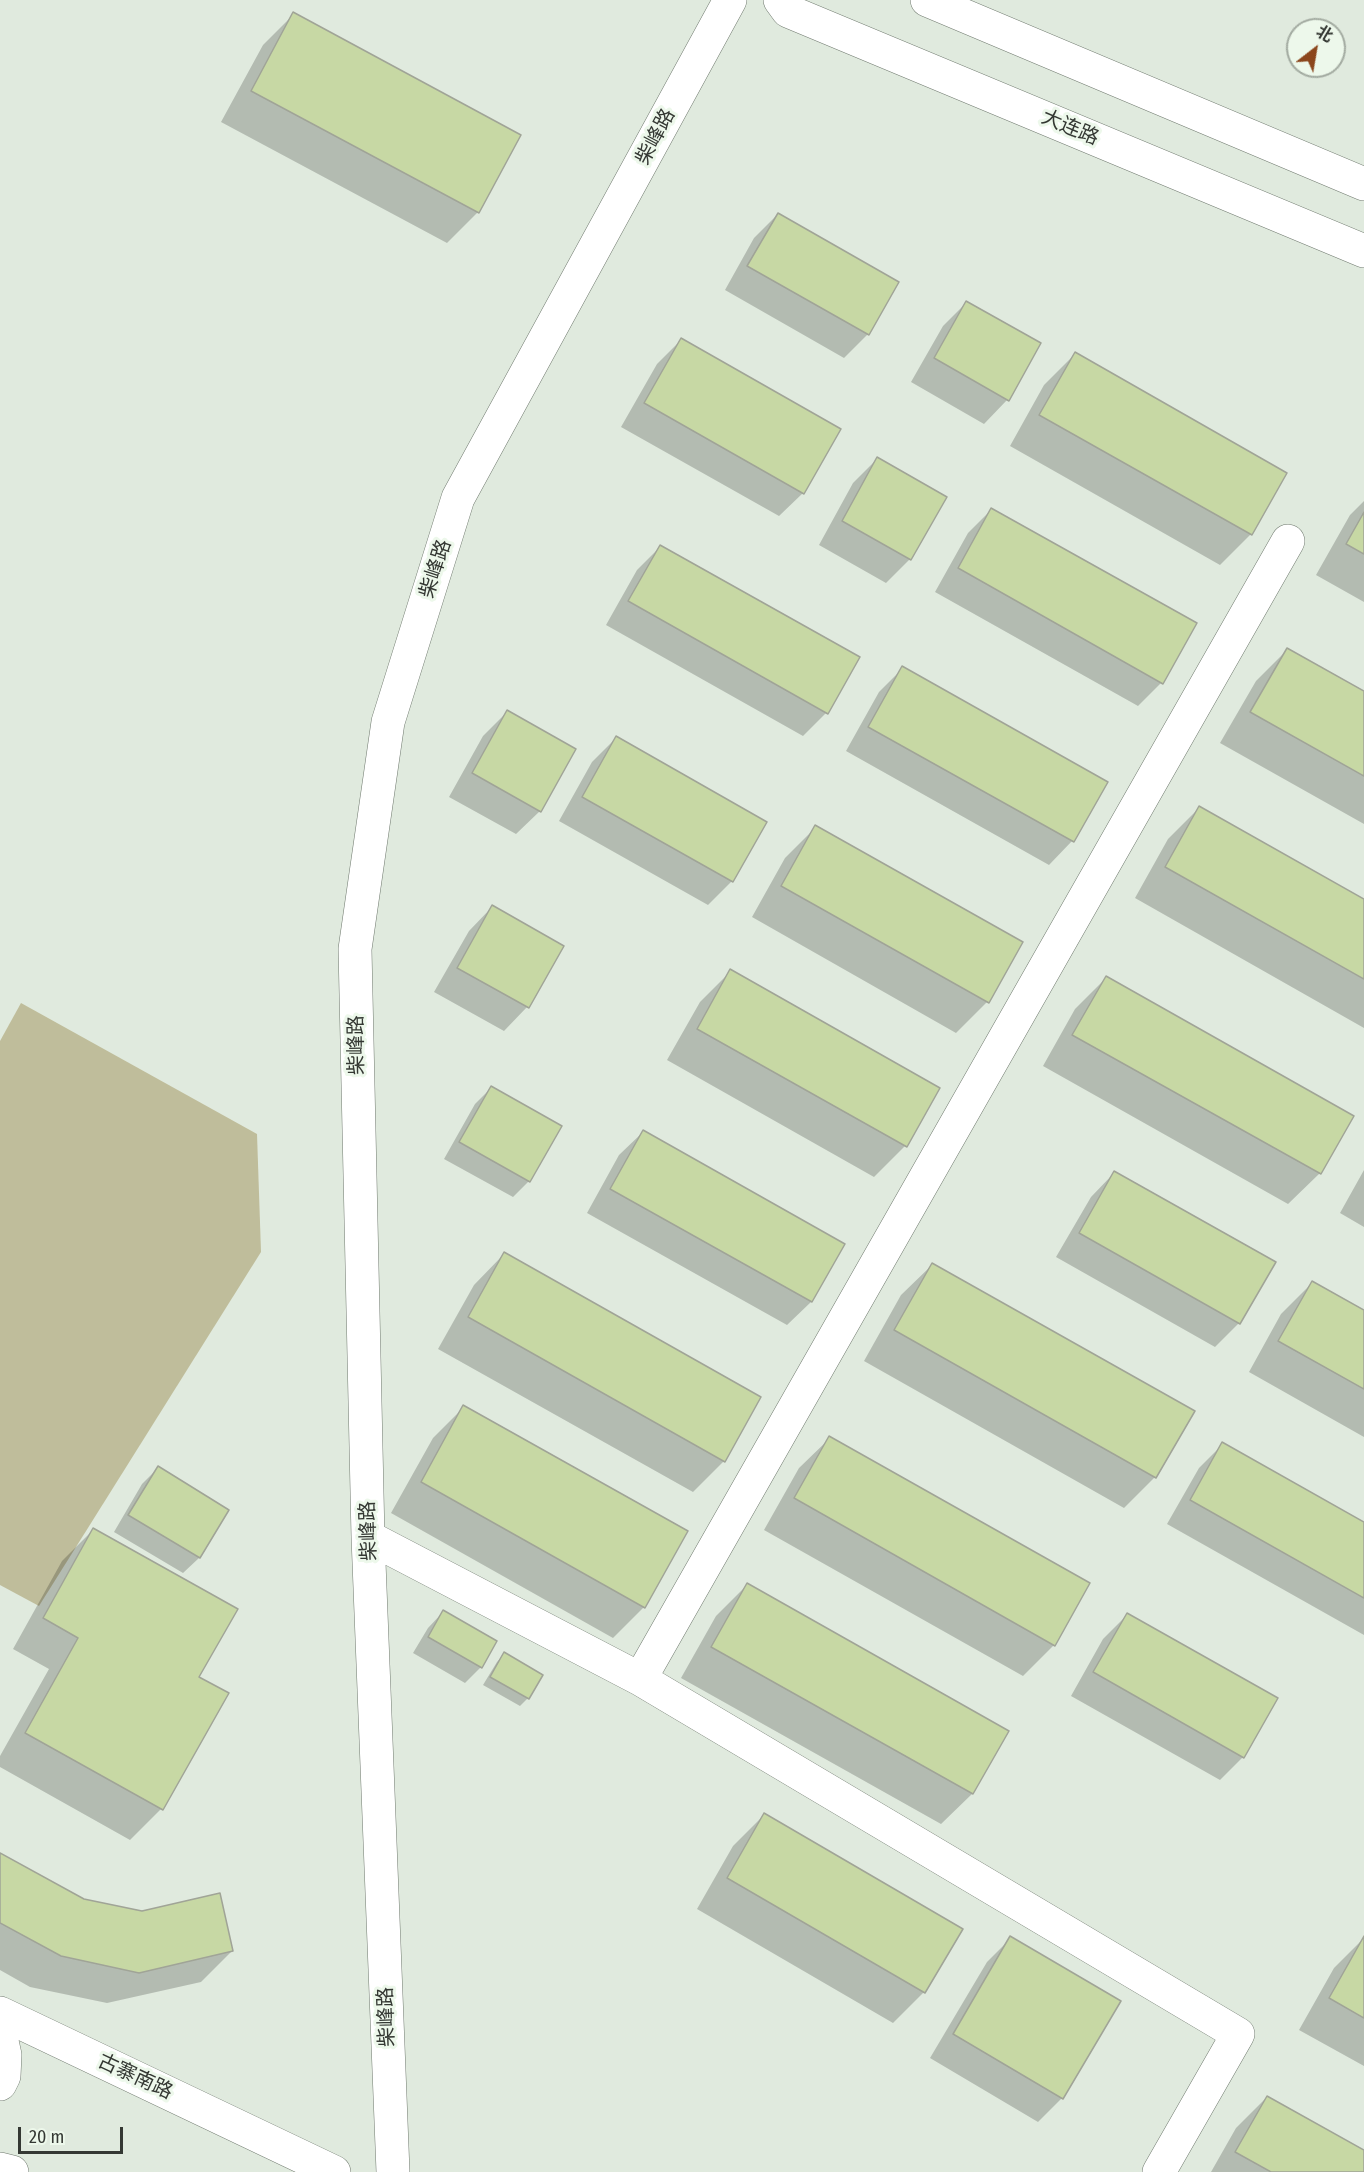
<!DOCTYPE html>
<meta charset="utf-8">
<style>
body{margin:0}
#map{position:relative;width:1364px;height:2172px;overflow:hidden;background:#e0eade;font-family:"Fira Sans Condensed","Noto Sans SC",sans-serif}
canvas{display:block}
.north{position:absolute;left:1286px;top:18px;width:60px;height:60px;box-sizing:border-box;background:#edf8eb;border:2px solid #a3aba1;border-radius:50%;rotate:31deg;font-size:16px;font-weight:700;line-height:24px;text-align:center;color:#343833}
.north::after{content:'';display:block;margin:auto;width:21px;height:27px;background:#8b461c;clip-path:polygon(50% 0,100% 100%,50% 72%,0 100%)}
.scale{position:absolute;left:18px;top:2127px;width:105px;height:27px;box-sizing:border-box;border:3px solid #343833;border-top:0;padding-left:8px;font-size:18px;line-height:21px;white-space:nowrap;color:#343833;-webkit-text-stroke:4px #edf8eb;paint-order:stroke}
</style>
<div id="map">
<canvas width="1364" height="2172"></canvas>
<div class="north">北</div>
<div class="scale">20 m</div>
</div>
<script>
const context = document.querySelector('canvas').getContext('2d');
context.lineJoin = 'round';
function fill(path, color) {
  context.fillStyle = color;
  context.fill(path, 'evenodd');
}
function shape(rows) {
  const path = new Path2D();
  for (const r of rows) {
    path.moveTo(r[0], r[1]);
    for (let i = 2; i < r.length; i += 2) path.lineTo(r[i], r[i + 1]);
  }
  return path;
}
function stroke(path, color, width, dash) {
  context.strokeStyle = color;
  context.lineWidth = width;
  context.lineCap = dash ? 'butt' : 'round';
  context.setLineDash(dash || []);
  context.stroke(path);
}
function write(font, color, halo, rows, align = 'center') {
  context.font = font + ' "Fira Sans Condensed","Noto Sans SC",sans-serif';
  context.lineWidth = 6;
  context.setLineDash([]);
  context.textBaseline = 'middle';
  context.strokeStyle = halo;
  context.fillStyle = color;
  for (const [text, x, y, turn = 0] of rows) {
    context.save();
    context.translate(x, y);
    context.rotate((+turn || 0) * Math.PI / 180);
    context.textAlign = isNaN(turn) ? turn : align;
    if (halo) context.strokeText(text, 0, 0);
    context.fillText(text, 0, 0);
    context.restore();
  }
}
fill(shape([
 [21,1003,257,1134,261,1252,39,1606,0,1585,0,1041]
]), '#bfbd9b');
fill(shape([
 [294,14,478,212,447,243,221,122,263,45],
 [778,214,868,334,844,358,725,290,754,238],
 [966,303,1007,400,984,424,911,382,943,326],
 [681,340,803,493,779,516,621,427,657,364],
 [1075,354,1251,534,1220,565,1010,446,1044,385],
 [877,459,910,559,886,583,819,545,853,483],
 [1364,501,1364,602,1316,575,1350,515],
 [992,509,1161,683,1138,706,935,592,968,533],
 [661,546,826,713,803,736,606,625,637,570],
 [1287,650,1364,693,1364,824,1220,743,1256,681],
 [903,668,1106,783,1072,841,1049,865,846,751,879,692],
 [507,712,540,811,516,834,449,797,483,736],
 [616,738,765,822,732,881,708,905,559,821,592,762],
 [1199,808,1364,901,1364,1028,1135,898,1168,839],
 [816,827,987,1002,956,1033,752,917,785,858],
 [492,907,562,947,527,1007,504,1031,434,992,469,931],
 [731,971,938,1088,905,1146,874,1177,667,1060,700,1002],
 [1106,978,1352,1116,1319,1174,1288,1204,1043,1066,1075,1009],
 [491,1088,560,1127,528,1182,513,1197,444,1159,475,1104],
 [643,1132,843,1244,811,1302,787,1325,587,1213,619,1155],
 [1364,1170,1364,1227,1340,1213],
 [1114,1173,1239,1323,1215,1347,1056,1257,1091,1197],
 [504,1254,759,1398,724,1461,693,1492,438,1349,474,1285],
 [932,1265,1155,1477,1124,1508,864,1361,901,1295],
 [1312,1283,1364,1312,1364,1437,1249,1372,1281,1314],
 [464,1407,644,1607,613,1638,391,1513,433,1438],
 [830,1438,1054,1645,1023,1676,764,1530,799,1468],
 [1223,1444,1364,1524,1364,1635,1167,1524,1199,1468],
 [158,1468,227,1510,199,1558,183,1573,114,1532,142,1484],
 [93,1530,197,1678,226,1694,161,1809,130,1840,0,1767,0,1756,49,1669,13,1649,62,1561],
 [747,1585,1007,1731,972,1794,941,1824,681,1678,716,1616],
 [443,1612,481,1667,465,1683,413,1653,428,1628],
 [1127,1615,1243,1757,1220,1780,1071,1696,1103,1639],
 [504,1654,528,1698,520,1706,483,1685,497,1662],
 [764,1815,924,1992,893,2023,697,1909,733,1846],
 [0,1855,83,1900,232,1951,201,1982,107,2003,30,1987,0,1970],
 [1011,1938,1062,2098,1038,2122,930,2058,987,1962],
 [1364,1938,1364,2066,1299,2030,1334,1968],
 [1267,2097,1364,2152,1364,2172,1211,2172,1236,2128]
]), '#0003');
const building = shape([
 [293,12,521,135,479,213,251,91,293,12],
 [778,213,899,282,869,335,747,266,778,213],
 [966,301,1041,343,1009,401,934,358,966,301],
 [681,338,841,429,804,494,644,403,681,338],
 [1075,352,1287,473,1252,535,1039,415,1075,352],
 [877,457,947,497,911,560,842,521,877,457],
 [991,508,1197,623,1163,684,958,568,991,508],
 [1364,512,1364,554,1346,544,1364,512],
 [660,545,860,657,828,714,628,601,660,545],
 [1287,648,1364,691,1364,776,1250,712,1287,648],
 [902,666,1108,782,1074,842,868,727,902,666],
 [507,710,576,749,541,812,472,773,507,710],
 [616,736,767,822,733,882,582,797,616,736],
 [1199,806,1364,899,1364,979,1165,867,1199,806],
 [815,825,1023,942,989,1003,781,886,815,825],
 [492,905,564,946,529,1008,457,968,492,905],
 [730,969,940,1088,907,1147,697,1029,730,969],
 [1106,976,1354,1116,1321,1174,1072,1035,1106,976],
 [491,1086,562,1126,530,1182,459,1142,491,1086],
 [643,1130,845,1244,812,1302,610,1189,643,1130],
 [1114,1171,1276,1262,1240,1324,1079,1233,1114,1171],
 [504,1252,761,1397,725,1462,468,1317,504,1252],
 [932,1263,1195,1411,1156,1478,894,1330,932,1263],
 [1312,1281,1364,1310,1364,1389,1278,1341,1312,1281],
 [463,1405,688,1531,645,1608,421,1482,463,1405],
 [829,1436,1090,1583,1055,1646,794,1498,829,1436],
 [1222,1442,1364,1522,1364,1598,1190,1500,1222,1442],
 [158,1466,229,1510,200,1558,128,1515,158,1466],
 [93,1528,238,1609,199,1677,229,1693,163,1810,25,1733,78,1638,43,1618,93,1528],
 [747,1583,1009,1731,973,1794,711,1647,747,1583],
 [443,1610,497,1641,482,1668,428,1637,443,1610],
 [1127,1613,1278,1698,1244,1758,1093,1672,1127,1613],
 [504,1652,543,1675,529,1699,490,1677,504,1652],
 [764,1813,963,1929,925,1993,727,1878,764,1813],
 [0,1853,84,1899,142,1911,220,1893,233,1951,139,1973,61,1956,0,1923,0,1853],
 [1010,1936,1121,2001,1063,2099,953,2034,1010,1936],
 [1364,1936,1364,2018,1329,1998,1364,1936],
 [1267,2096,1364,2150,1364,2172,1271,2172,1235,2152,1267,2096]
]);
fill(building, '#c7d8a4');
stroke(building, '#a0a497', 1.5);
const minor = shape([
 [368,1537,640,1679,1238,2034,1159,2172],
 [640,1679,1288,541],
 [0,2013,334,2172],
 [0,2032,5,2055,4,2076,0,2084],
 [0,2169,12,2172],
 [393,2172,368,1537,355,949,388,722,458,498,730,0]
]);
const major = shape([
 [780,0,788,11,1364,251],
 [927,0,1364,184]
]);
stroke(minor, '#707a6f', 34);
stroke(major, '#707a6f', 34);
stroke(minor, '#fff', 33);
stroke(major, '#fff', 33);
write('20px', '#343833', '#edf8eb', [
 ["大连路",1070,128,23],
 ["柴峰路",656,137,-62],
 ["柴峰路",436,569,-72],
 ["柴峰路",357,1045,-91],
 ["柴峰路",369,1531,-92],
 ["柴峰路",387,2017,-92],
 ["古寨南路",135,2077,25]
]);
</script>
